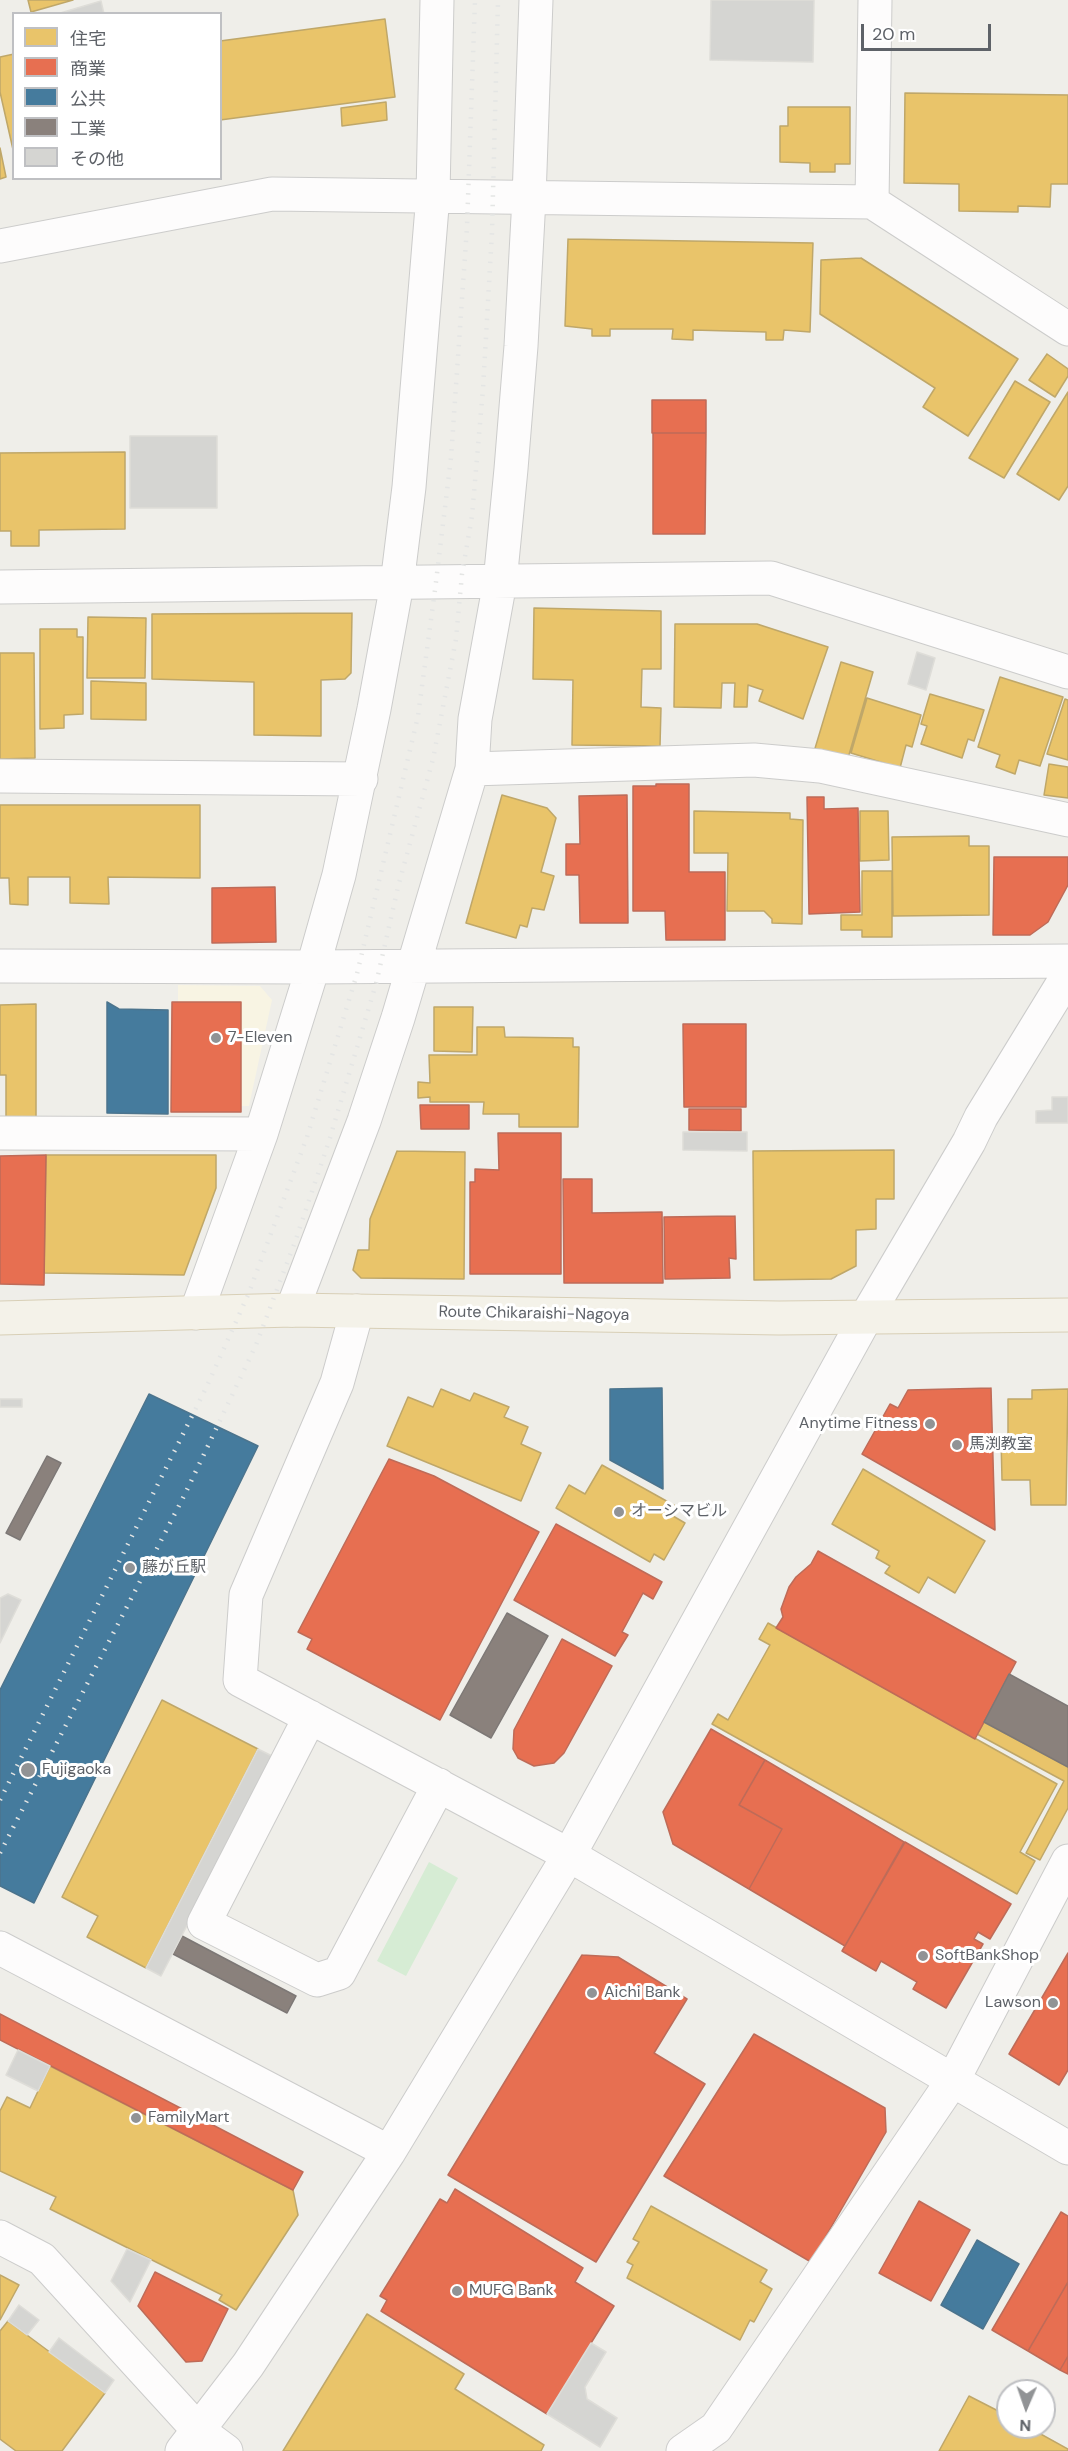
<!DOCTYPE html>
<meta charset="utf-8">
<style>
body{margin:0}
#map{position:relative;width:1068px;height:2451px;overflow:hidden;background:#efeee9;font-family:"DM Sans","Noto Sans JP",sans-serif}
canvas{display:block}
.legend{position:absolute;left:12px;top:12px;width:210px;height:168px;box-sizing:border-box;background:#fff;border:2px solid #bfc0c3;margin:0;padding:8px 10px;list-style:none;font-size:18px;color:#5e6268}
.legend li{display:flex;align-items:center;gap:12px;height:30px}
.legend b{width:30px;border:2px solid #bfc0c3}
.north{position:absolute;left:996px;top:2379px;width:60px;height:60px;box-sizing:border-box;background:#fff;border:2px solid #bfc0c3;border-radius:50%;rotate:182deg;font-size:16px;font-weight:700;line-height:24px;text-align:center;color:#5e6268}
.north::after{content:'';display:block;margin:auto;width:21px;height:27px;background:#919395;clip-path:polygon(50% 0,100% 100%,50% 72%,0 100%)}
.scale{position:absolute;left:861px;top:24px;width:130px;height:27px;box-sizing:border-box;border:3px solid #5e6268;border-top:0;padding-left:8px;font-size:18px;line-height:21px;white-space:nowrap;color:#5e6268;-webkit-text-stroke:4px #fff;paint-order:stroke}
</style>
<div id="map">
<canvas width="1068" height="2451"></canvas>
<ul class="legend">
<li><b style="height:16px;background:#e9c46a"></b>住宅</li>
<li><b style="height:16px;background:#e76f51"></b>商業</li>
<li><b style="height:16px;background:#457b9d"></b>公共</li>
<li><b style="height:16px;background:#8a817c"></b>工業</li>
<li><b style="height:16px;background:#d5d5d2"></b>その他</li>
</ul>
<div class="north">N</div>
<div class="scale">20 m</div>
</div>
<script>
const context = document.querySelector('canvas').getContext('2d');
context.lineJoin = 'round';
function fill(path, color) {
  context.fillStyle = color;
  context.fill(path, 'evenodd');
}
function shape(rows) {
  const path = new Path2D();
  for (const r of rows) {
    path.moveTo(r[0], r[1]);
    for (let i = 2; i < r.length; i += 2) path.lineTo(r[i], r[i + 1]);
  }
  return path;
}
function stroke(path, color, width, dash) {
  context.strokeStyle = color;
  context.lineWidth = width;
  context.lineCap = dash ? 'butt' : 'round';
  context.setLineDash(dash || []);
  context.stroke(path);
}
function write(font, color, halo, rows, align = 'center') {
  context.font = font + ' "DM Sans","Noto Sans JP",sans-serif';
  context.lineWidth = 6;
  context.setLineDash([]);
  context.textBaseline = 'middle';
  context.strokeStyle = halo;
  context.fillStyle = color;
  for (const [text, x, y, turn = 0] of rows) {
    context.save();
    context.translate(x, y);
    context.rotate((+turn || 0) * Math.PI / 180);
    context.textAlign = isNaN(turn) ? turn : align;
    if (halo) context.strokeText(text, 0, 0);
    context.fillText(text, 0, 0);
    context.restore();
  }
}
fill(shape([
 [178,985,260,986,272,1000,249,1106,178,1107]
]), '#f8f4e3');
fill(shape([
 [429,1862,458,1878,406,1976,377,1961]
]), '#d6ecd4');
const homes = shape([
 [28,0,73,0,31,12,28,0],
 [385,19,395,97,220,120,220,41,385,19],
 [14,54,14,154,0,92,0,57,14,54],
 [905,93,1068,95,1068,184,1051,184,1050,207,1018,206,1018,212,959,211,959,184,904,183,905,93],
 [386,102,387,120,342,126,341,108,386,102],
 [788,107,850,107,850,164,835,164,835,172,810,172,810,163,780,162,780,126,788,126,788,107],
 [0,148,6,177,0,179,0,148],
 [568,239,813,243,810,332,784,330,783,340,766,340,766,332,693,330,693,340,672,339,673,329,610,329,610,336,592,336,592,329,565,326,568,239],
 [861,258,1018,359,968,436,923,407,935,388,820,314,821,260,861,258],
 [1047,354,1068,369,1068,376,1055,397,1029,380,1047,354],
 [1015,381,1050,402,1004,478,969,458,1015,381],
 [1068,392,1068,486,1059,500,1017,474,1068,392],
 [125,452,125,529,39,530,39,546,11,546,11,531,0,531,0,453,125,452],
 [534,608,661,611,661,669,642,669,641,707,661,708,660,746,572,745,573,680,533,679,534,608],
 [352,613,351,673,345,679,321,680,321,736,254,735,254,682,152,679,152,614,352,613],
 [88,617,146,618,145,678,87,678,88,617],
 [675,624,757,624,828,647,803,719,759,701,763,690,748,685,747,707,734,707,735,683,722,683,721,708,674,707,675,624],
 [40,629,77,629,77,637,83,637,83,714,64,715,64,728,40,729,40,629],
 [0,653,34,653,35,758,0,759,0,653],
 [841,662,873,672,846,765,813,755,841,662],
 [1000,677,1063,697,1040,766,1019,760,1015,774,996,767,1000,755,978,747,1000,677],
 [91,681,146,683,146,720,91,719,91,681],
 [930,694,984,710,974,741,968,739,962,758,921,744,927,726,921,724,930,694],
 [867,698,921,715,912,747,906,745,900,768,851,753,867,698],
 [1065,699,1068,700,1068,760,1047,754,1065,699],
 [1049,764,1068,767,1068,798,1044,795,1049,764],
 [502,795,547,808,556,818,541,872,554,876,544,910,532,908,527,927,520,925,516,938,466,923,502,795],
 [0,805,200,805,200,878,108,877,109,904,70,903,70,877,28,877,28,905,10,904,9,878,0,878,0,805],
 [694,811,790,813,790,819,803,820,802,924,772,923,772,919,764,911,727,911,728,853,694,853,694,811],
 [860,811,888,811,889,860,860,861,860,811],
 [969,836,969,846,989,846,989,915,893,916,892,837,969,836],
 [862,871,892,871,892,937,862,937,862,930,841,930,841,915,862,915,862,871],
 [36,1004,36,1117,6,1117,6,1075,0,1075,0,1005,36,1004],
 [434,1007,473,1007,472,1052,434,1051,434,1007],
 [477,1027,504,1027,505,1037,573,1038,573,1047,579,1047,578,1127,519,1127,519,1114,483,1114,484,1102,430,1102,430,1097,418,1098,418,1082,430,1083,429,1055,477,1055,477,1027],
 [894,1150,894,1199,876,1199,876,1229,856,1230,856,1266,831,1279,754,1280,753,1151,894,1150],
 [397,1151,465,1152,464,1279,361,1278,353,1270,358,1250,369,1250,370,1219,397,1151],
 [46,1155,216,1155,216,1188,184,1275,44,1273,46,1155],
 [441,1389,470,1401,474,1393,509,1407,504,1417,528,1427,521,1444,541,1453,521,1501,387,1446,408,1397,433,1407,441,1389],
 [1068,1389,1066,1505,1031,1505,1030,1480,1002,1480,1001,1438,1008,1438,1008,1399,1032,1399,1032,1390,1068,1389],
 [602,1465,679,1508,673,1516,685,1523,664,1560,654,1554,650,1562,556,1508,569,1485,585,1494,602,1465],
 [863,1469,985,1541,955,1593,928,1577,919,1593,885,1573,890,1566,876,1558,879,1551,832,1524,863,1469],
 [768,1623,1057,1784,1020,1852,1035,1861,1017,1894,712,1724,718,1714,728,1720,770,1645,759,1639,768,1623],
 [162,1700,258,1749,146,1968,87,1937,98,1916,62,1897,162,1700],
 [984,1722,1068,1767,1068,1808,1040,1860,1026,1853,1064,1781,977,1734,984,1722],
 [50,2066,293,2190,298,2215,236,2310,219,2300,222,2295,50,2209,56,2197,0,2171,0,2111,7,2097,30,2108,50,2066],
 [651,2206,767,2270,760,2282,772,2289,754,2322,750,2320,740,2340,627,2278,633,2265,627,2262,639,2242,633,2239,651,2206],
 [0,2275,19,2285,0,2320,0,2275],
 [367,2314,464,2374,455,2389,544,2445,541,2451,283,2451,367,2314],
 [8,2321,105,2393,62,2451,16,2451,0,2439,0,2331,8,2321],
 [969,2396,1008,2416,1008,2427,1028,2427,1068,2449,1068,2451,939,2451,969,2396]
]);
fill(homes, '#e9c46a');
stroke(homes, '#bfa769', 1.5);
const shops = shape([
 [652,400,706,400,706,433,652,433,652,400],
 [653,433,706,433,705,534,653,534,653,433],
 [656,784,689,784,689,872,725,872,725,940,666,940,665,911,633,911,633,786,656,786,656,784],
 [627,795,628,923,580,923,579,875,566,875,566,844,580,844,579,796,627,795],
 [807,797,824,797,824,809,858,808,860,912,809,914,807,797],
 [994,857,1068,857,1068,885,1048,922,1030,935,993,935,994,857],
 [275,887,276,942,212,943,212,888,275,887],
 [172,1002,241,1002,241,1112,171,1112,172,1002],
 [683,1024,746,1024,746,1107,684,1107,683,1024],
 [420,1105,469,1105,469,1129,421,1129,420,1105],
 [689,1109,741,1109,741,1131,689,1130,689,1109],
 [498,1133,561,1133,561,1274,470,1274,470,1182,475,1182,475,1169,499,1170,498,1133],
 [46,1155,44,1285,0,1284,0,1156,46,1155],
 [563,1179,592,1179,592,1213,662,1212,663,1283,564,1283,563,1179],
 [735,1216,736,1259,729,1258,730,1278,665,1279,664,1217,735,1216],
 [991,1388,995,1530,862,1454,890,1404,898,1408,908,1390,991,1388],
 [389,1459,434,1476,539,1532,440,1720,307,1649,312,1639,298,1632,389,1459],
 [556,1524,662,1582,653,1599,643,1593,622,1632,628,1635,615,1656,514,1600,556,1524],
 [818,1551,1016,1662,975,1739,776,1628,783,1617,781,1609,789,1587,796,1577,811,1564,818,1551],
 [562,1639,612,1666,564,1753,554,1763,534,1766,518,1758,513,1749,514,1730,562,1639],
 [711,1729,765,1760,739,1805,782,1829,749,1889,673,1844,663,1812,711,1729],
 [765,1760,904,1842,845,1946,749,1889,782,1829,739,1805,765,1760],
 [905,1842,1011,1904,990,1939,978,1932,974,1939,983,1944,946,2008,913,1989,917,1982,881,1961,876,1971,842,1951,905,1842],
 [1068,1953,1068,2070,1059,2085,1009,2054,1068,1953],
 [582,1955,618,1957,687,1999,654,2053,705,2084,596,2262,448,2175,582,1955],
 [0,2014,303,2172,293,2190,0,2040,0,2014],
 [754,2034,885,2108,886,2132,811,2262,664,2176,754,2034],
 [455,2189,583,2268,575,2282,614,2306,547,2414,381,2311,387,2300,380,2296,440,2199,447,2203,455,2189],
 [919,2201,970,2230,931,2301,879,2273,919,2201],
 [1061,2212,1068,2216,1068,2282,1028,2351,992,2330,1061,2212],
 [155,2272,228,2309,202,2361,186,2362,138,2306,155,2272],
 [1068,2282,1068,2356,1060,2370,1028,2351,1068,2282],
 [1068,2356,1068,2374,1060,2370,1068,2356]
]);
fill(shops, '#e76f51');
stroke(shops, '#be6b58', 1.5);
const public = shape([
 [107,1002,119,1009,168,1010,168,1114,107,1113,107,1002],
 [662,1388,663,1489,610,1460,610,1389,662,1388],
 [149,1394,258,1446,34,1903,0,1886,0,1690,149,1394],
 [977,2240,1019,2264,983,2329,941,2305,977,2240]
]);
fill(public, '#457b9d');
stroke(public, '#4c748d', 1.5);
const industry = shape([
 [47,1456,61,1463,20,1540,6,1533,47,1456],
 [507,1613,548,1636,491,1738,450,1715,507,1613],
 [1009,1674,1068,1706,1068,1767,984,1722,1009,1674],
 [182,1936,296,1996,287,2013,173,1954,182,1936]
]);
fill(industry, '#8a817c');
stroke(industry, '#7d7876', 1.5);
const building = shape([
 [711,0,814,0,813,62,710,60,711,0],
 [101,1,104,14,57,14,101,1],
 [130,436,217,436,217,508,130,508,130,436],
 [917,652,935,658,926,690,908,684,917,652],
 [1052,1097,1068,1097,1068,1123,1036,1123,1036,1111,1052,1110,1052,1097],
 [683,1132,747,1132,747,1151,683,1150,683,1132],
 [0,1399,22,1399,22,1407,0,1407,0,1399],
 [8,1594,21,1600,0,1643,0,1598,8,1594],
 [258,1749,274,1757,161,1976,146,1968,258,1749],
 [18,2050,50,2066,38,2091,6,2075,18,2050],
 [127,2249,151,2260,130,2302,111,2281,127,2249],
 [19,2305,39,2320,27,2335,8,2321,19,2305],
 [59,2338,114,2380,105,2393,49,2352,59,2338],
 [591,2343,606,2352,585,2387,587,2399,617,2418,600,2447,547,2414,591,2343]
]);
fill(building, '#d5d5d2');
stroke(building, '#deddd8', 1.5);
const minor = shape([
 [872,202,875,0],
 [0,246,272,194,872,202,1068,329],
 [0,587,771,578,1068,672],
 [472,769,754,760,820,766,1068,820],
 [0,776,361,779],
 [0,966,313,967,1068,961],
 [0,1133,261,1134],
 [292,1310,364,1121,398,1018,472,769,475,719,500,582,511,469,521,346,529,198,536,0],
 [357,1311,337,1383,246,1595,240,1680,569,1855,1068,2148],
 [196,1313,261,1134,313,967,339,875,374,709,397,584,409,487,433,195,437,0],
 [310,1717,204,1923,317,1980,339,1973,439,1785],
 [0,1948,389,2152],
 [0,2237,42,2259,199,2431,226,2451],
 [182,2451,248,2365,389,2152,569,1855,866,1317,969,1142,981,1117,1068,975],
 [683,2451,716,2428,953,2080,1068,1861]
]);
const major = shape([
 [0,1318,292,1310,779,1318,1068,1315]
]);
stroke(minor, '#cccccb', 35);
stroke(major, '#d8cfb6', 35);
stroke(minor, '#fdfcfc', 33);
stroke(major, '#f4f2e9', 33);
stroke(shape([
 [0,1800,207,1386,248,1295,307,1137,357,974,418,716,435,590,451,458,467,227,475,0],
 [0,1853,185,1494,256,1345,295,1242,329,1141,376,984,398,887,433,759,456,639,462,574,472,516,483,389,492,232,498,0]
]), '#e4e5e4', 4.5, [1.5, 8]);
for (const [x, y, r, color] of [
 [216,1038,6,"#919395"],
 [930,1424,6,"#919395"],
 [957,1445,6,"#919395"],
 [619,1512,6,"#919395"],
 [130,1568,6,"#919395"],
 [28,1770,8,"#919395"],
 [923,1956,6,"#919395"],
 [592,1993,6,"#919395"],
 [1053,2003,6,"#919395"],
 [136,2118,6,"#919395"],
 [457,2291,6,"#919395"]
]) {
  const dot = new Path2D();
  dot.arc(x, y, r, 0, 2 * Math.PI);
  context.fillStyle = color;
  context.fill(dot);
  stroke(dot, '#fff', 2);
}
write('16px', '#5e6268', '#fff', [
 ["7-Eleven",228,1038],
 ["Anytime Fitness",918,1424,"right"],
 ["馬渕教室",969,1445],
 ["オーシマビル",631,1512],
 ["藤が丘駅",142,1568],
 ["Fujigaoka",42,1770],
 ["SoftBankShop",935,1956],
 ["Aichi Bank",604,1993],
 ["Lawson",1041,2003,"right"],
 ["FamilyMart",148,2118],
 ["MUFG Bank",469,2291]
], 'left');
write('16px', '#5e6268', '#fff', [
 ["Route Chikaraishi-Nagoya",534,1314,1]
]);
</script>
